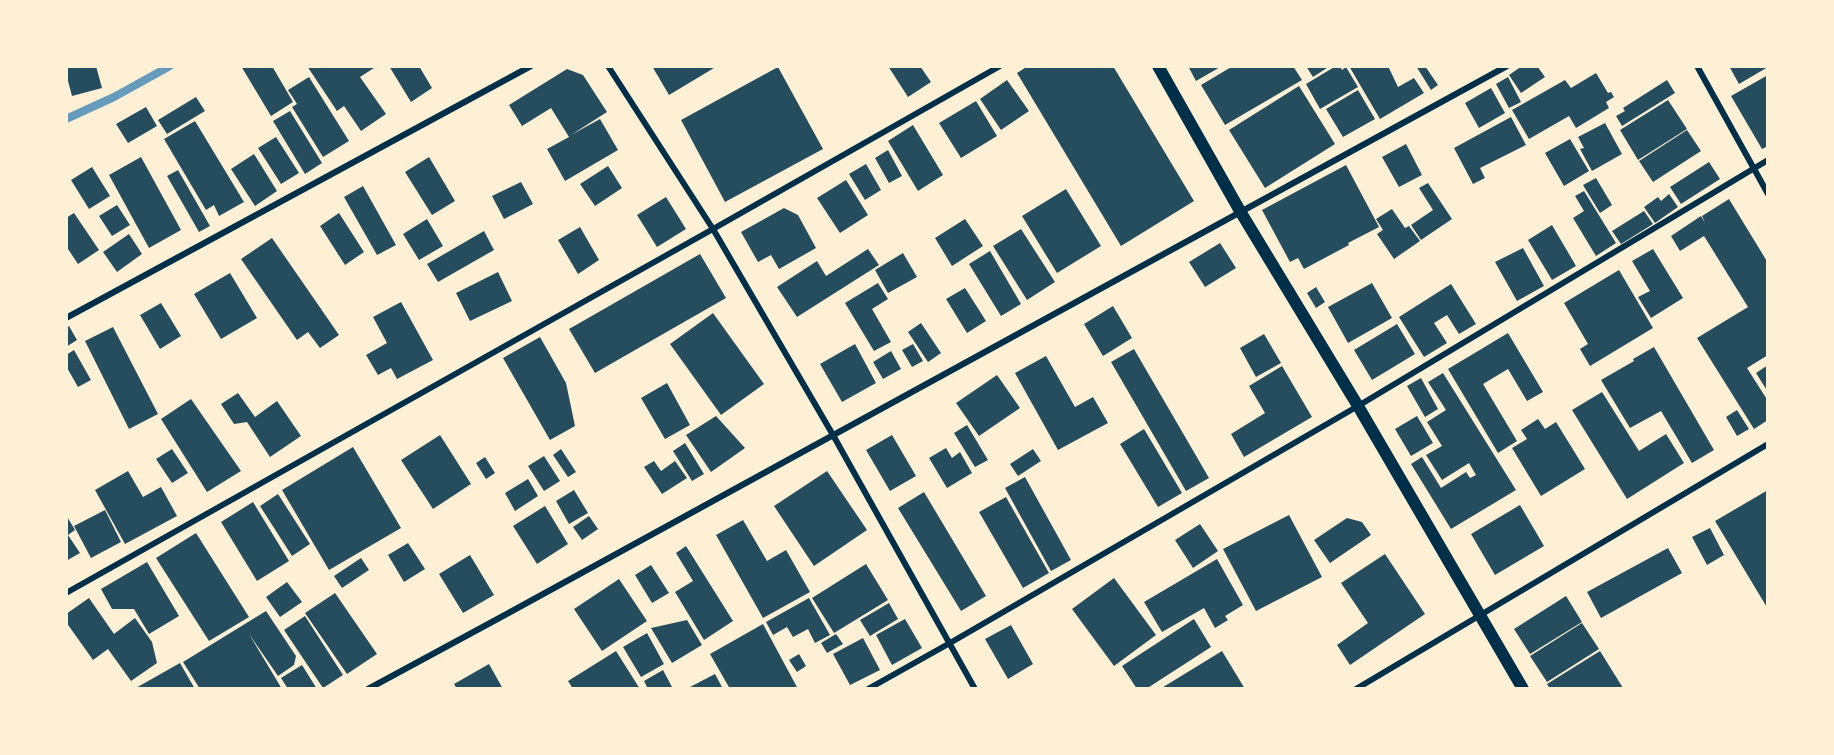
<!DOCTYPE html>
<style>
body{margin:0}
#map{position:relative;width:1834px;height:755px;overflow:hidden;background:#fdf0d5;font-family:"DM Sans",sans-serif}
canvas{display:block}
.frame{position:absolute;inset:0;border:68px solid #fdf0d5;pointer-events:none}
</style>
<div id="map">
<canvas width="1834" height="755"></canvas>
<div class="frame"></div>
</div>
<script>
const context = document.querySelector('canvas').getContext('2d');
context.lineJoin = 'round';
function shape(rows) {
  const path = new Path2D();
  for (const r of rows) {
    path.moveTo(r[0], r[1]);
    for (let i = 2; i < r.length; i += 2) path.lineTo(r[i], r[i + 1]);
  }
  return path;
}
function stroke(path, color, width, dash) {
  context.strokeStyle = color;
  context.lineWidth = width;
  context.lineCap = dash ? 'butt' : 'round';
  context.setLineDash(dash || []);
  context.stroke(path);
}
function fill(path, color) {
  context.fillStyle = color;
  context.fill(path, 'evenodd');
}
stroke(shape([
 [66,119,114,97,170,66]
]), '#669bbc', 8);
fill(shape([
 [66,66,96,66,102,88,72,96,68,81,66,82],
 [241,66,272,66,293,102,271,116],
 [307,66,377,66,360,77,386,114,361,131,344,106,337,111],
 [389,66,419,66,432,88,411,102],
 [652,66,713,66,714,68,669,95],
 [888,66,920,66,931,82,908,97],
 [1028,66,1113,66,1194,201,1121,246,1017,73],
 [1188,66,1222,66,1196,81],
 [1233,66,1293,66,1302,80,1225,125,1201,85],
 [1306,66,1330,66,1313,77],
 [1336,66,1340,66,1342,70,1346,67,1358,87,1320,109,1306,84],
 [1349,66,1388,66,1398,87,1414,78,1424,93,1380,119],
 [1416,66,1425,66,1438,85,1431,90],
 [1522,66,1537,66,1545,77,1521,93,1509,75],
 [1729,66,1768,66,1768,67,1739,84],
 [778,67,823,149,725,202,681,120],
 [567,69,583,75,607,112,571,135,600,119,618,150,565,181,547,149,569,137,551,108,522,126,509,105],
 [1596,73,1608,93,1611,92,1614,97,1606,102,1609,108,1576,128,1569,116,1529,139,1512,110,1565,80,1571,88],
 [1768,75,1768,146,1762,149,1731,96],
 [309,77,349,141,323,157,292,107,297,104,288,90],
 [1508,77,1521,102,1509,108,1496,84],
 [1007,80,1029,111,1001,130,980,99],
 [1667,80,1675,93,1622,126,1616,116,1625,111,1623,108],
 [1299,86,1335,144,1265,188,1229,130],
 [1491,88,1505,113,1479,128,1465,103],
 [1358,90,1375,119,1343,137,1326,109],
 [196,97,205,111,167,134,158,120],
 [1668,100,1687,129,1638,160,1620,130],
 [976,101,997,136,961,158,939,123],
 [146,107,157,126,128,143,116,124],
 [290,111,322,163,305,174,273,121],
 [1511,117,1526,145,1480,168,1485,178,1473,184,1454,148],
 [195,121,244,202,219,216,214,205,206,210,164,139],
 [1605,123,1622,154,1592,171,1580,149,1584,148,1578,137],
 [913,125,943,175,918,191,888,141],
 [1687,130,1701,151,1653,182,1639,161],
 [276,137,299,173,281,184,258,148],
 [1570,139,1589,171,1564,186,1545,153],
 [1406,144,1422,175,1399,187,1382,157],
 [888,150,902,176,889,183,875,158],
 [254,154,277,191,255,206,231,169],
 [141,157,181,230,149,248,109,175],
 [429,157,455,201,432,215,405,172],
 [1709,162,1720,179,1681,204,1670,187],
 [866,164,881,190,865,200,849,174],
 [1346,165,1379,227,1348,243,1349,245,1304,269,1298,258,1290,262,1262,210],
 [608,166,622,188,595,206,580,184],
 [92,167,110,196,89,209,71,180],
 [178,170,210,226,199,232,167,176],
 [1596,178,1612,205,1600,213,1583,185],
 [846,180,868,215,840,233,817,198],
 [521,182,533,204,504,219,492,196],
 [1428,183,1452,219,1421,240,1411,225,1433,210,1419,188],
 [363,186,396,245,377,255,344,197],
 [1066,189,1101,246,1057,273,1022,216],
 [1584,191,1616,243,1596,256,1573,218,1584,211,1575,196],
 [1669,194,1678,207,1655,223,1644,207,1658,197,1661,201],
 [666,197,686,229,657,247,637,215],
 [1729,199,1768,263,1768,355,1747,368,1768,401,1768,420,1754,429,1697,338,1748,307,1704,236,1680,251,1671,236,1701,216,1705,223,1702,216],
 [117,205,130,225,112,236,99,216],
 [784,208,798,215,816,248,779,269,771,255,758,262,741,232],
 [1392,209,1405,228,1409,226,1420,241,1394,259,1377,234,1383,230,1376,219],
 [1644,211,1653,224,1621,244,1612,231],
 [74,213,99,250,78,264,66,246,66,218],
 [339,213,364,252,345,265,320,226],
 [427,219,443,246,419,260,403,234],
 [965,219,983,246,952,266,935,238],
 [1552,225,1576,266,1552,280,1528,240],
 [580,227,599,260,578,274,558,240],
 [1021,229,1055,282,1027,300,993,246],
 [484,231,494,250,438,282,427,264],
 [129,234,142,254,117,272,103,252],
 [272,238,339,335,320,348,308,332,297,340,241,259],
 [1220,243,1236,268,1205,287,1189,262],
 [1523,248,1544,286,1517,301,1495,262],
 [868,249,879,265,797,317,777,287,817,261,826,276],
 [1653,249,1683,298,1651,318,1638,297,1650,291,1632,261],
 [990,251,1021,304,1001,316,969,264],
 [903,253,917,277,888,293,875,270],
 [700,254,726,298,595,373,569,329],
 [1619,270,1653,328,1590,366,1580,349,1588,344,1564,303],
 [498,272,512,301,470,321,456,293],
 [230,273,257,318,221,339,194,294],
 [878,283,888,299,872,309,891,342,874,351,845,303],
 [1372,283,1392,318,1348,343,1328,307],
 [1451,284,1476,324,1459,334,1447,315,1434,323,1447,343,1424,357,1399,317],
 [1316,287,1325,302,1316,308,1307,293],
 [965,288,986,321,967,333,946,299],
 [401,302,433,360,397,379,391,368,378,375,366,355,387,343,373,317],
 [161,303,181,336,160,349,140,315],
 [1113,306,1132,338,1103,356,1084,324],
 [713,313,764,384,721,415,670,344],
 [921,323,941,353,928,362,908,332],
 [1397,324,1415,354,1372,380,1354,350],
 [69,326,77,340,66,347,66,328],
 [113,327,158,414,129,429,85,341],
 [1508,333,1543,392,1527,401,1508,369,1483,384,1517,441,1498,453,1448,369],
 [1264,334,1281,363,1256,377,1240,348],
 [540,337,566,383,575,426,550,440,503,358],
 [855,344,876,383,842,402,820,364],
 [913,344,923,361,912,367,902,350],
 [1654,347,1714,450,1692,463,1661,411,1630,428,1601,380,1634,361,1633,359],
 [1134,349,1209,478,1186,491,1111,362],
 [74,350,91,380,78,387,66,366,66,355],
 [891,351,901,369,883,379,873,362],
 [1046,356,1075,407,1093,397,1108,423,1058,450,1015,373],
 [1768,365,1768,392,1756,373],
 [1282,366,1312,417,1244,457,1231,434,1265,413,1249,386],
 [1443,373,1516,490,1451,529,1411,464,1422,457,1441,488,1466,472,1470,478,1476,475,1469,463,1442,480,1426,455,1442,446,1427,422,1446,410,1428,382],
 [997,375,1020,408,979,436,956,403],
 [1421,378,1438,409,1425,417,1407,386],
 [667,383,690,425,665,439,641,398],
 [1602,392,1639,451,1666,434,1684,463,1627,499,1572,410],
 [238,393,255,417,277,401,301,436,270,457,247,422,234,424,221,404],
 [191,399,241,471,207,492,161,419],
 [1737,410,1749,429,1737,436,1726,417],
 [716,416,745,448,711,472,686,435],
 [1417,416,1433,443,1411,456,1395,429],
 [1538,419,1545,429,1556,422,1585,469,1541,496,1512,448,1527,439,1521,430],
 [967,425,988,460,975,467,954,433],
 [1144,429,1182,493,1158,507,1120,444],
 [440,435,471,484,433,509,401,460],
 [892,435,916,476,890,491,866,450],
 [685,443,704,474,692,481,673,451],
 [353,447,401,528,329,570,282,490],
 [946,448,952,458,960,452,972,473,947,488,929,458],
 [172,449,188,473,172,483,156,459],
 [561,449,576,472,568,477,553,455],
 [1033,449,1041,461,1018,476,1010,464],
 [544,456,560,481,544,491,528,466],
 [485,457,495,473,486,479,476,463],
 [654,461,661,471,675,461,687,478,662,494,644,467],
 [128,471,143,497,161,487,177,516,125,544,95,490],
 [827,471,867,530,814,566,774,506],
 [1025,477,1071,560,1051,571,1005,488],
 [528,479,538,496,515,511,505,493],
 [574,490,588,513,569,524,556,501],
 [1768,490,1768,609,1715,521],
 [924,492,986,596,961,611,898,508],
 [278,494,310,544,292,556,260,506],
 [1006,497,1049,573,1023,588,979,512],
 [253,502,289,561,257,581,221,522],
 [1520,505,1544,546,1495,575,1471,534],
 [545,506,568,544,537,564,513,526],
 [105,510,121,542,91,558,74,526],
 [66,515,75,530,68,535,80,553,66,561],
 [1289,515,1322,577,1256,611,1223,549],
 [589,516,598,529,582,540,573,527],
 [1347,518,1362,522,1371,535,1330,563,1314,540],
 [743,520,767,561,786,550,810,592,763,618,716,535],
 [1200,524,1218,551,1193,568,1175,540],
 [1710,528,1724,555,1707,565,1692,537],
 [196,533,249,617,209,641,156,558],
 [408,543,425,569,404,582,388,555],
 [686,546,733,621,704,640,675,592,693,581,676,553],
 [1668,548,1682,573,1601,618,1587,592],
 [1385,554,1425,614,1350,665,1337,645,1368,623,1341,583],
 [470,555,494,595,463,613,439,574],
 [361,558,369,570,342,588,334,576],
 [1217,559,1243,605,1225,616,1228,620,1215,628,1204,608,1162,632,1144,602],
 [147,562,179,616,149,634,134,609,112,609,101,589],
 [866,564,888,600,834,633,812,598],
 [651,565,669,593,652,603,635,575],
 [1114,578,1156,635,1114,666,1072,609],
 [619,579,647,621,602,651,574,609],
 [287,582,302,602,280,617,266,597],
 [335,593,377,654,347,674,305,613],
 [1566,596,1582,622,1530,654,1514,629],
 [89,598,114,634,135,618,152,642,157,663,131,681,108,649,93,660,66,622,66,614],
 [809,598,830,635,815,643,808,629,793,637,787,627,773,635,766,622],
 [889,603,898,619,870,636,860,620],
 [266,611,296,656,294,665,278,676,249,634,282,689,200,689,183,662],
 [305,616,343,675,323,688,284,630],
 [905,619,922,648,892,665,876,635],
 [1194,619,1211,647,1146,689,1137,689,1122,666],
 [687,620,702,645,672,663,651,628],
 [1582,623,1599,649,1547,682,1530,656],
 [763,624,798,689,730,689,710,654],
 [1011,625,1033,664,1008,679,985,639],
 [647,633,664,664,641,677,623,647],
 [836,634,843,644,827,653,821,643],
 [863,638,880,670,850,685,833,654],
 [616,651,640,689,573,689,568,681],
 [1222,651,1245,689,1160,689],
 [1600,651,1623,688,1550,689,1547,684],
 [799,654,806,666,797,672,789,660],
 [180,663,195,689,134,689],
 [489,664,503,689,457,689,454,684],
 [302,665,317,689,288,689,281,678],
 [663,670,672,687,669,689,648,689,644,681],
 [715,674,723,689,691,689,690,687]
]), '#264d5e');
stroke(shape([
 [608,66,713,229,833,435,975,689],
 [1697,66,1768,194],
 [66,318,531,66],
 [66,593,713,229,1000,66],
 [368,689,503,616,1507,66],
 [868,689,950,643,1358,406,1768,160],
 [1356,689,1768,444]
]), '#003049', 6);
stroke(shape([
 [1158,66,1240,211,1358,406,1523,689]
]), '#003049', 12);
</script>
